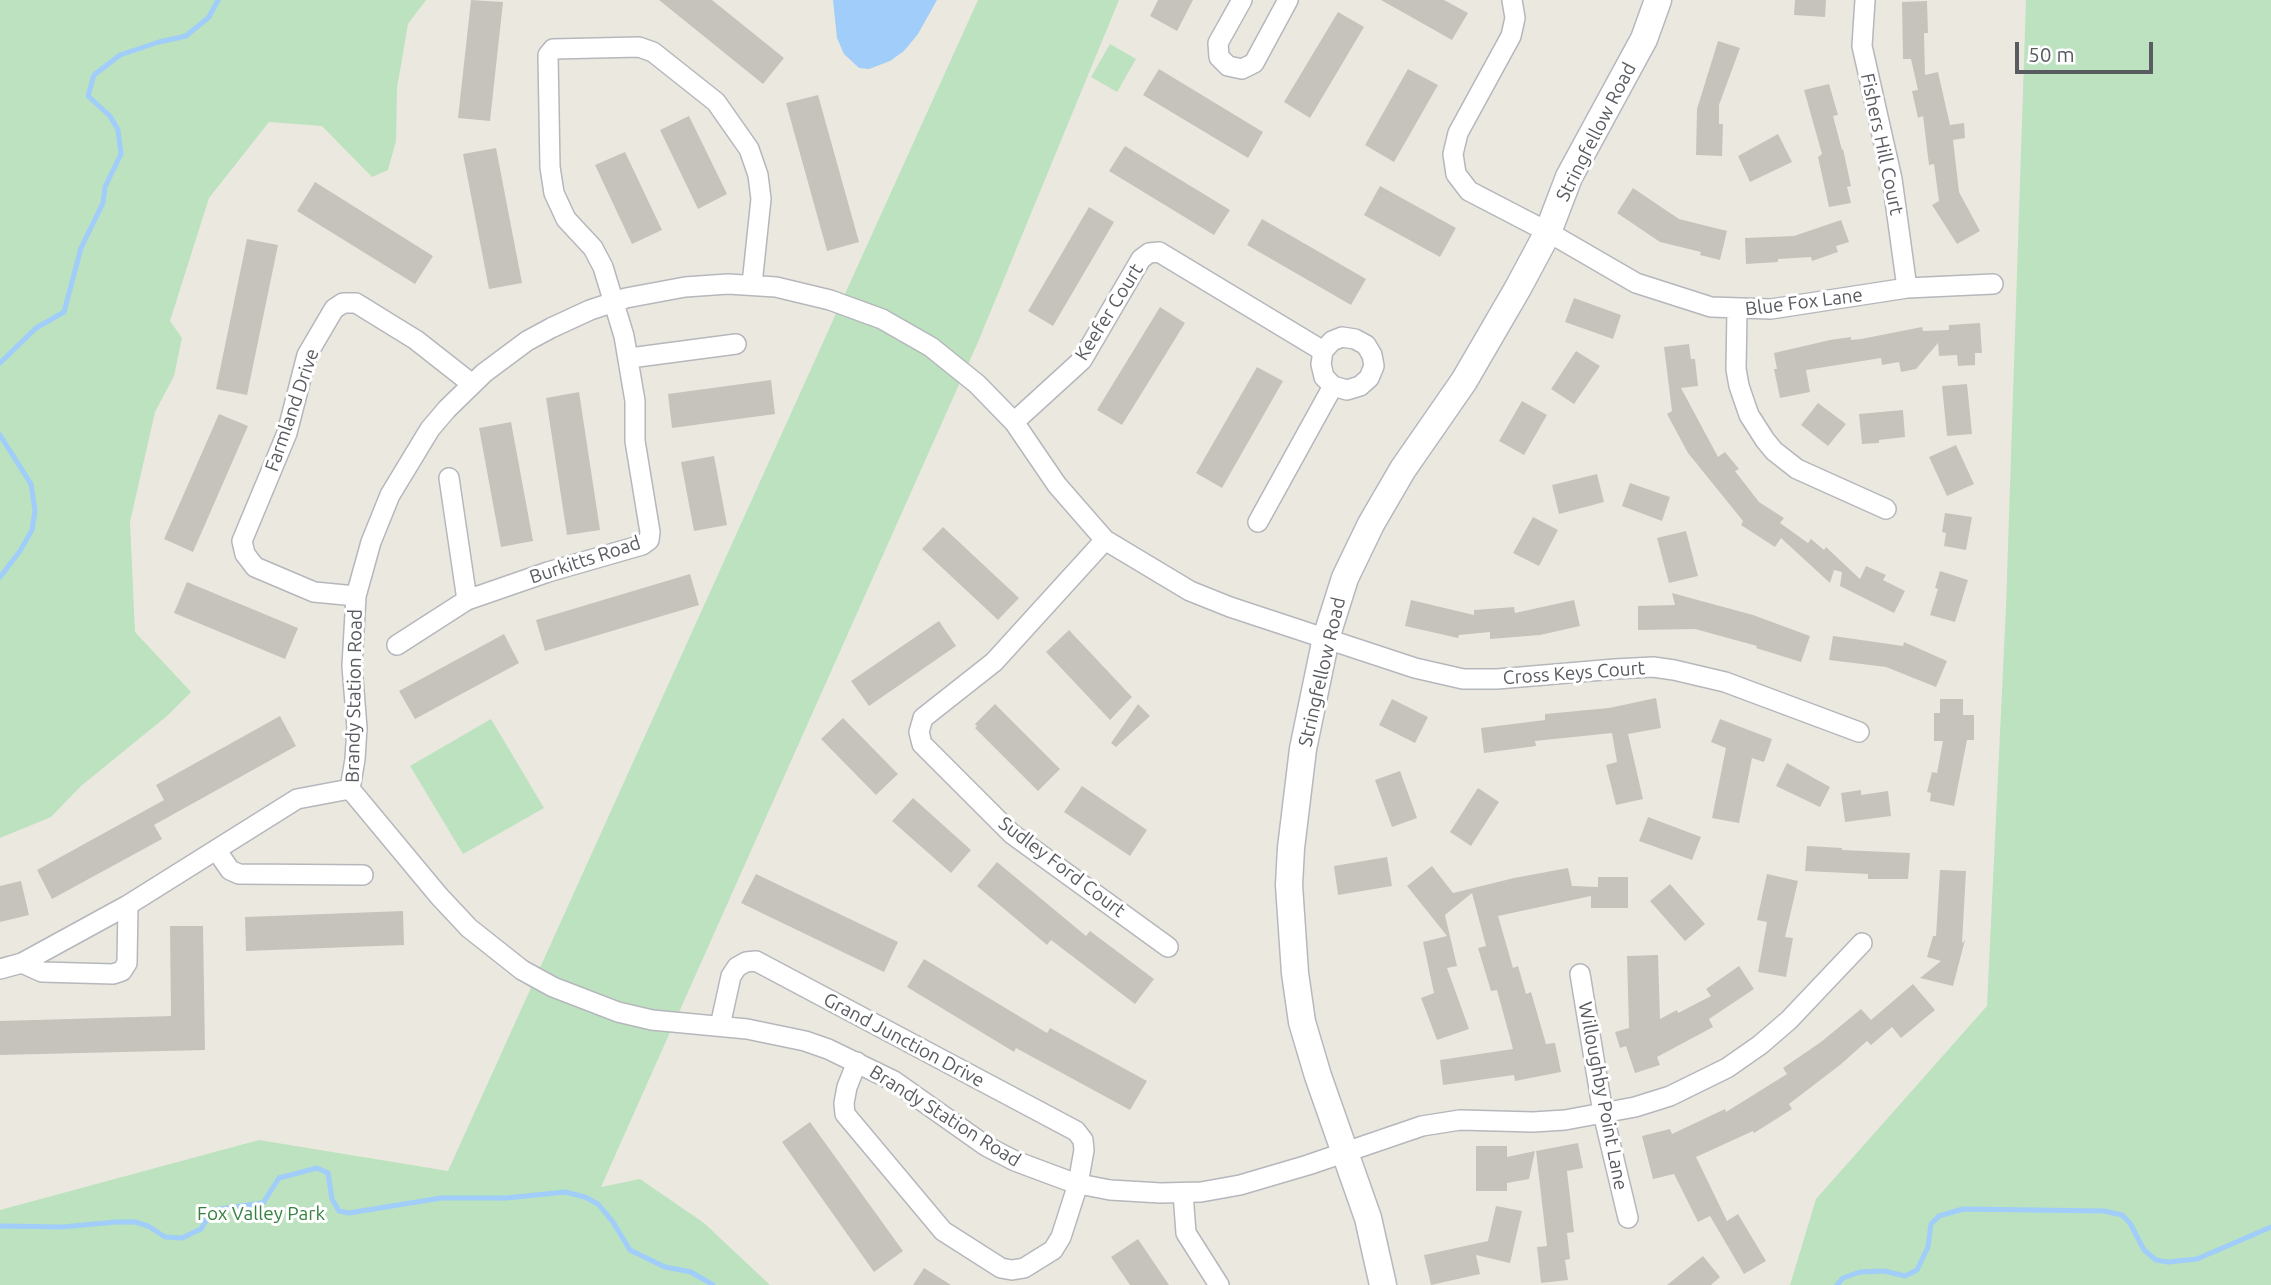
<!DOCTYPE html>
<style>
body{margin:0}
#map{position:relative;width:2271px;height:1285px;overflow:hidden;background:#ebe9df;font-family:Ubuntu,sans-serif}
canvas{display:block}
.scale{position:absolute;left:2015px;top:42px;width:138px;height:32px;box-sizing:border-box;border:4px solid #585b60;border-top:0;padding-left:9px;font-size:21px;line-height:24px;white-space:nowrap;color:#585b60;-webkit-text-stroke:5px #fff;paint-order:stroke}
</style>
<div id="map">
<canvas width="2271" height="1285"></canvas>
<div class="scale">50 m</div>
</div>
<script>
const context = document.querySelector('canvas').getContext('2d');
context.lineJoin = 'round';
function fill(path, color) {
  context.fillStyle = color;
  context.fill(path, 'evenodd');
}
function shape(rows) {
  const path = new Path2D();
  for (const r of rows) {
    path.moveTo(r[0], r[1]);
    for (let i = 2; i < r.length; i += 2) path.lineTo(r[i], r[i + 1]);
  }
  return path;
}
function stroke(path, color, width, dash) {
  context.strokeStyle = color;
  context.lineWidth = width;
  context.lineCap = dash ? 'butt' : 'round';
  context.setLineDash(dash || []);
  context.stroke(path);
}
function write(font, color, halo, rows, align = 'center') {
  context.font = font + ' Ubuntu,sans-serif';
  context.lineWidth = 6;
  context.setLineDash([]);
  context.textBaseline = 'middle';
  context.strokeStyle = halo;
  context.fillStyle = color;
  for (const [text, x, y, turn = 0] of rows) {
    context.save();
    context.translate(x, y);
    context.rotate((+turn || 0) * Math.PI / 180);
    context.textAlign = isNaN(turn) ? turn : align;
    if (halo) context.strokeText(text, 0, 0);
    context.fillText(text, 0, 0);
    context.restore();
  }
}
fill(shape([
 [0,0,426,0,408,24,397,88,396,141,388,170,372,177,322,126,269,122,209,198,170,321,182,338,174,376,155,412,130,522,135,632,191,692,167,716,81,786,51,817,0,838],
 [978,0,1119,0,978,342,601,1187,640,1179,704,1223,770,1285,0,1285,0,1210,259,1140,448,1171],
 [2026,0,2271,0,2271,1285,1790,1285,1816,1199,1987,1006,2006,607],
 [1110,44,1136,59,1117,92,1091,77],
 [491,719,544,808,463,854,410,766]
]), '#bce2bf');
fill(shape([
 [833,0,937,0,918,34,904,51,890,61,869,69,859,68,844,54,837,38]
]), '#a0cdfa');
stroke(shape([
 [0,363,36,328,64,312,81,248,103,203,105,187,121,154,118,130,110,116,88,96,94,75,120,55,159,42,186,36,209,17,218,0],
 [0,435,31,484,35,511,32,530,20,551,0,577],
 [0,1226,62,1227,116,1222,135,1222,148,1226,165,1237,182,1238,201,1229,212,1210,263,1203,279,1178,317,1168,328,1173,332,1199,339,1211,349,1213,441,1198,506,1198,565,1192,585,1197,598,1204,613,1222,630,1250,665,1267,691,1272,713,1285],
 [1837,1285,1843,1278,1860,1272,1884,1271,1905,1276,1917,1270,1928,1247,1931,1224,1939,1216,1963,1209,2104,1211,2122,1215,2130,1223,2144,1250,2156,1260,2168,1262,2197,1259,2271,1227]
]), '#a0cdfa', 5);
fill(shape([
 [471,0,503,2,490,121,458,118],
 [659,0,712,0,784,58,763,84],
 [1158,0,1193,0,1177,31,1150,16],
 [1381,0,1444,0,1468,13,1452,40],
 [1795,0,1826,0,1825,17,1794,15],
 [1927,1,1928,33,1924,33,1925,75,1938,72,1950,125,1964,123,1965,138,1953,140,1959,192,1980,231,1957,244,1932,205,1939,201,1934,164,1929,165,1923,116,1918,118,1912,91,1918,90,1911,59,1903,59,1902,2],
 [1338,12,1364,27,1310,118,1284,102],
 [1718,41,1740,48,1719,105,1719,124,1723,124,1722,156,1696,155,1697,109],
 [1159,69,1263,132,1248,158,1143,95],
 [1408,69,1438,85,1394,162,1365,145],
 [1829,84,1838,115,1833,116,1842,150,1843,149,1851,186,1847,187,1851,203,1829,207,1818,157,1822,154,1804,90],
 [818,95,859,242,827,251,786,103],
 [689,116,727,194,698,209,660,130],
 [1778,134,1792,162,1750,182,1738,156],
 [1125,146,1230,210,1214,235,1109,171],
 [496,148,522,283,489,289,463,154],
 [625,152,662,230,632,244,595,165],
 [315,182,433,256,415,284,297,211],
 [1380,186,1456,228,1440,257,1364,215],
 [1633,188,1679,219,1727,231,1720,260,1700,255,1701,252,1660,242,1617,213],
 [1089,207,1114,222,1053,326,1028,311],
 [1262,219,1366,279,1351,305,1247,245],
 [1841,220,1849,242,1836,246,1838,252,1812,261,1811,257,1778,259,1778,262,1746,264,1745,238,1794,236],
 [247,239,278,245,247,395,216,389],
 [1574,298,1621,315,1613,339,1565,322],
 [1160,307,1185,323,1122,425,1097,410],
 [1980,323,1982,353,1975,353,1975,365,1958,366,1957,355,1939,356,1938,343,1916,369,1901,372,1899,362,1882,365,1881,358,1806,370,1810,392,1780,398,1774,369,1777,369,1774,353,1830,340,1851,337,1851,340,1861,339,1922,327,1923,331,1949,330,1949,325],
 [1689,344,1691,359,1695,359,1698,386,1681,388,1718,457,1725,452,1739,469,1735,471,1759,502,1784,518,1780,523,1808,543,1811,539,1824,550,1826,547,1860,579,1866,566,1886,575,1883,580,1905,591,1894,613,1840,586,1842,572,1834,570,1830,583,1781,538,1775,547,1741,525,1743,521,1688,453,1667,414,1672,411,1664,347],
 [1576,351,1600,366,1574,404,1551,389],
 [1257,367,1283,381,1222,488,1196,473],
 [771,380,775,414,672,428,668,394],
 [1967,384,1972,434,1947,436,1942,386],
 [579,392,600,530,567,535,546,398],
 [1522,401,1547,415,1524,455,1499,441],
 [1818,403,1846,424,1828,446,1801,425],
 [1903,410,1905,437,1879,440,1879,443,1862,444,1859,414],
 [219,414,248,426,193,552,164,539],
 [511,422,533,541,501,547,479,428],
 [1956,445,1974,484,1947,496,1929,457],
 [714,456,727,525,694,531,681,462],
 [1597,474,1604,502,1559,514,1552,485],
 [1630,483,1670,497,1662,521,1622,506],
 [1945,513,1972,517,1966,550,1944,546,1946,533,1942,532],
 [1533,517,1558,530,1539,566,1513,553],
 [943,527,1019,598,998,620,922,549],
 [1686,531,1698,576,1669,583,1657,538],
 [1940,571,1968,580,1955,622,1930,615,1938,589,1935,588],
 [690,574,699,605,545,651,536,620],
 [187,582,298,628,285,659,174,613],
 [1672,593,1753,615,1810,636,1801,662,1756,648,1757,646,1695,629,1638,630,1638,606,1675,605],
 [1411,600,1474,615,1474,610,1514,607,1515,613,1574,600,1580,626,1540,635,1490,639,1490,632,1459,635,1458,638,1405,626],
 [939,621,956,646,869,706,851,681],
 [1069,630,1132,697,1110,720,1046,652],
 [504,634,519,663,415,719,399,691],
 [1833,636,1903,646,1904,642,1947,661,1936,687,1886,667,1829,660],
 [1656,698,1661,728,1628,734,1643,799,1616,805,1606,765,1617,762,1612,733,1535,741,1536,746,1484,753,1481,728,1545,720,1545,714,1609,708],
 [1392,699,1428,717,1415,743,1379,725],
 [1940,699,1963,699,1963,715,1974,715,1974,740,1967,740,1954,806,1930,801,1931,793,1927,792,1932,772,1937,773,1943,741,1934,741,1934,713,1940,713],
 [995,704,1060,769,1038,791,975,728,977,726,975,724],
 [1138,704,1150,716,1116,747,1111,743],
 [280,716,296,746,154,825,162,839,52,899,37,870,164,800,156,785],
 [843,718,898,774,876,795,821,739],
 [1720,719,1772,739,1764,762,1752,758,1739,823,1712,818,1726,748,1711,742],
 [1787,763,1830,787,1820,807,1776,786],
 [1400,771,1417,818,1392,827,1375,780],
 [1082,786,1147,830,1130,856,1064,812],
 [1478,788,1499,802,1471,846,1450,832],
 [1861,790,1861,795,1888,791,1891,816,1845,822,1841,793],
 [913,798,971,850,951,873,892,821],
 [1648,817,1701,837,1692,860,1639,841],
 [1807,846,1842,848,1842,850,1910,853,1908,879,1868,879,1868,874,1805,871],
 [1387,857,1392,886,1338,895,1334,866],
 [997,862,1086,936,1090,931,1154,979,1135,1004,1051,940,1047,945,977,886],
 [1432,866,1453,893,1514,878,1568,868,1572,886,1598,887,1598,877,1628,877,1628,908,1591,908,1591,896,1498,916,1513,968,1518,966,1526,994,1531,992,1546,1044,1555,1043,1561,1072,1515,1081,1514,1075,1443,1085,1440,1060,1513,1049,1497,990,1491,991,1478,948,1486,946,1472,893,1445,915,1457,966,1447,968,1469,1029,1437,1040,1421,998,1434,993,1423,942,1447,936,1407,886],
 [1940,870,1966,871,1962,943,1965,940,1953,986,1920,978,1941,961,1927,957,1933,936,1936,936],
 [756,874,898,942,884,972,741,903],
 [1767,874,1798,881,1785,937,1793,938,1786,977,1758,972,1767,922,1757,920],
 [21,881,29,915,0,922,0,886],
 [1670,884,1705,924,1685,941,1650,901],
 [403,911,404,945,246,951,245,917],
 [170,926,203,926,205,1050,0,1055,0,1021,171,1016],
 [1658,955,1660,1019,1677,1010,1678,1013,1711,996,1706,989,1739,966,1754,989,1709,1019,1713,1027,1657,1057,1660,1065,1635,1073,1626,1046,1620,1048,1615,1032,1629,1028,1627,956],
 [924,959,1047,1033,1050,1028,1147,1081,1130,1110,1016,1048,1014,1052,907,987],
 [1913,984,1935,1010,1901,1038,1892,1027,1871,1045,1867,1041,1840,1065,1789,1104,1792,1109,1754,1133,1753,1131,1696,1157,1727,1221,1738,1214,1766,1261,1744,1274,1710,1216,1698,1222,1674,1174,1653,1179,1642,1136,1670,1129,1672,1134,1725,1109,1726,1112,1787,1074,1783,1068,1821,1042,1861,1009,1871,1020],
 [810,1122,903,1251,874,1272,782,1142],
 [1578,1143,1583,1168,1567,1171,1574,1232,1567,1233,1570,1259,1565,1260,1568,1280,1541,1283,1537,1247,1547,1246,1536,1151],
 [1476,1146,1507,1146,1507,1157,1535,1151,1529,1179,1507,1183,1507,1191,1476,1191],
 [1496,1206,1522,1211,1510,1263,1476,1255,1480,1274,1431,1285,1424,1255,1488,1241],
 [1138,1239,1169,1285,1130,1285,1111,1257],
 [1703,1256,1720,1277,1711,1285,1667,1285],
 [924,1268,951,1285,913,1285]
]), '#c6c3bd');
const minor = shape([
 [1242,0,1218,43,1219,57,1228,66,1242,69,1254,63,1288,0],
 [1512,0,1515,18,1511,36,1458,133,1453,154,1456,174,1469,191,1548,232,1636,283,1711,307,1771,309,1907,288,1993,284],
 [1865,0,1862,46,1892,179,1907,288],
 [1737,310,1736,369,1739,386,1749,415,1765,440,1774,451,1797,469,1886,509],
 [630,358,736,344],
 [1014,422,1082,360,1141,259,1149,253,1159,252,1323,351,1332,341,1342,337,1355,339,1366,345,1372,355,1374,366,1369,378,1360,386,1347,390,1333,386,1324,377,1321,364,1323,351],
 [449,478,467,600],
 [1258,522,1333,386],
 [1105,540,994,662,923,718,919,732,922,744,1012,834,1168,947],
 [356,596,314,592,255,567,245,554,242,541,287,433,307,355,334,309,343,303,356,303,416,340,472,384],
 [397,645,467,600,548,572,642,545,649,540,650,532,635,441,635,401,624,336,603,267,593,248,566,219,554,193,550,167,548,55,553,49,639,47,653,52,716,102,749,149,758,175,761,199,752,284],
 [350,789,355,759,357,728,352,666,356,596,371,542,390,495,430,429,447,409,484,373,527,341,551,328,590,310,626,298,685,287,728,284,776,287,830,300,882,319,931,347,977,384,1014,422,1057,485,1105,540,1190,591,1230,607,1415,668,1463,679,1497,679,1615,669,1653,667,1674,670,1725,682,1859,732],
 [350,789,439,896,469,928,522,970,553,987,618,1012,652,1020,747,1029,805,1041,828,1049,894,1081,986,1146,1015,1161,1074,1183,1110,1190,1161,1193,1201,1192,1240,1185,1308,1165,1422,1126,1460,1120,1533,1122,1565,1120,1635,1107,1670,1096,1727,1068,1760,1045,1789,1020,1862,943],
 [217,851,230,870,239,874,363,875],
 [22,963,42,972,113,974,122,971,127,963,128,905],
 [0,969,22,963,128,905,297,799,350,789],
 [1580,974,1603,1113,1628,1218],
 [720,1026,731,976,737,967,746,962,756,961,1076,1131,1083,1140,1084,1150,1078,1184,1061,1237,1053,1250,1024,1268,1012,1270,1001,1268,943,1231,845,1114,844,1103,847,1087,857,1062],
 [1183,1193,1186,1233,1219,1285]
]);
const secondary = shape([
 [1383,1285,1368,1218,1318,1076,1302,1022,1295,973,1289,885,1291,848,1303,749,1326,638,1345,578,1371,524,1403,469,1464,381,1518,288,1548,232,1569,177,1644,39,1658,0]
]);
stroke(minor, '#b5b7bc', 22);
stroke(secondary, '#b5b8be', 29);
stroke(minor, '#fff', 19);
stroke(secondary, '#fff', 26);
write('19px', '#585b60', '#fff', [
 ["Stringfellow Road",1596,132,-63],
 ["Fishers Hill Court",1882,144,78],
 ["Blue Fox Lane",1804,302,-7],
 ["Keefer Court",1109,312,-58],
 ["Farmland Drive",292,410,-71],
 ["Burkitts Road",585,560,-18],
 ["Stringfellow Road",1322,672,-77],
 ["Cross Keys Court",1574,673,-4],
 ["Brandy Station Road",354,696,-89],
 ["Sudley Ford Court",1062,867,37],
 ["Grand Junction Drive",904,1040,28],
 ["Willoughby Point Lane",1603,1096,79],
 ["Brandy Station Road",945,1116,32]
]);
write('19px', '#378040', '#fff', [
 ["Fox Valley Park",261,1214]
]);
</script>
